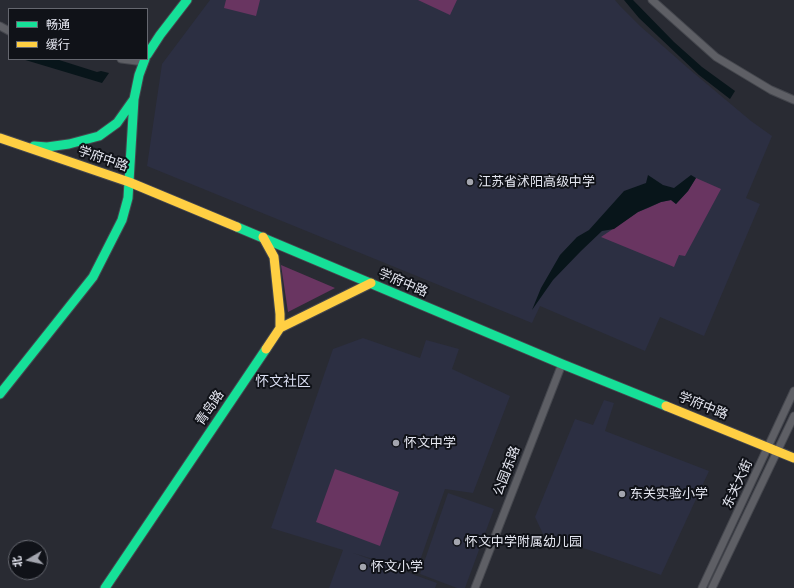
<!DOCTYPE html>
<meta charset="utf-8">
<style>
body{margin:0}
#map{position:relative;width:794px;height:588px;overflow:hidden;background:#292b33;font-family:"Open Sans","Noto Sans SC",sans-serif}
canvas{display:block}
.legend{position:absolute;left:8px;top:8px;width:140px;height:52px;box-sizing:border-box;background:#101218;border:1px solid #65676f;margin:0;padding:5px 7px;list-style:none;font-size:12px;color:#e5e7f1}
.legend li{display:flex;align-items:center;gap:8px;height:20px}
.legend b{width:20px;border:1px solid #65676f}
.north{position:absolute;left:8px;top:540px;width:40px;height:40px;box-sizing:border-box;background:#101218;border:1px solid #65676f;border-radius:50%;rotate:261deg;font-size:11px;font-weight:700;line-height:16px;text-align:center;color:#e5e7f1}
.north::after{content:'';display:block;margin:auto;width:14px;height:18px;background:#a3a5ae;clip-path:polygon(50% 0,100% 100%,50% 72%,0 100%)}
</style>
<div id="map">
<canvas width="794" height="588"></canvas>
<ul class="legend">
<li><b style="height:5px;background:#16e098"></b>畅通</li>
<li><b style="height:5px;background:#ffcf43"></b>缓行</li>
</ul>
<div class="north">北</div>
</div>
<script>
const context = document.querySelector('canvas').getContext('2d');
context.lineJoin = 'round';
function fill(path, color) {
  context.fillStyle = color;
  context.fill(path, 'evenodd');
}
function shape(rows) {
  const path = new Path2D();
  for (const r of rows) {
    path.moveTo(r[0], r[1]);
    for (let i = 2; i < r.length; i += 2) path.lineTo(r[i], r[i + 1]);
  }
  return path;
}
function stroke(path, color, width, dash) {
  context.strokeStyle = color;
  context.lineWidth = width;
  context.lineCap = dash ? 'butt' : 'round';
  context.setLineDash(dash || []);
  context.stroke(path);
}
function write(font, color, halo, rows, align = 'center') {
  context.font = font + ' "Open Sans","Noto Sans SC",sans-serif';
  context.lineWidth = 4;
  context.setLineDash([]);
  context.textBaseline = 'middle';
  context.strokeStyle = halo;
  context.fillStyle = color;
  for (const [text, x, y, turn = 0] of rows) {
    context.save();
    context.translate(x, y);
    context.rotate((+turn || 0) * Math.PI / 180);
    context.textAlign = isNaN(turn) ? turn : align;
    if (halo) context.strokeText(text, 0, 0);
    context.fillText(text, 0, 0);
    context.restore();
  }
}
fill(shape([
 [210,0,615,0,620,6,640,26,689,69,751,121,772,136,746,198,760,204,704,336,660,317,645,351,540,306,532,323,147,166,162,64],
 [363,338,420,358,426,340,459,349,452,369,510,396,473,493,445,489,416,572,353,553,437,583,435,588,329,588,343,550,271,528,333,349],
 [604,400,614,403,605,431,709,471,661,575,543,534,535,517,575,419,593,425],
 [448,493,494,509,465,588,457,588,420,574]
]), '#2c2f42');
fill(shape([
 [226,0,260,0,256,16,224,8],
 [418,0,457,0,450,15],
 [696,178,721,189,685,256,679,255,674,267,601,237,638,212,648,208,661,202,671,200,676,204,688,191],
 [281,265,335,288,288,312],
 [335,469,399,492,380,546,316,522]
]), '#693561');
fill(shape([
 [624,0,633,0,674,42,702,67,735,91,730,99,699,75,639,18],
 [22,59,56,59,97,72,101,71,109,73,102,83],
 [648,175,663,185,674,188,691,175,696,178,688,191,676,204,671,200,661,202,638,212,614,229,602,231,581,251,553,280,532,310,541,288,560,255,577,237,589,230,624,191,646,183]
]), '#08151a');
const street = shape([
 [652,0,716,57,771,90,794,100],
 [0,26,9,31],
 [121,59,144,62],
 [475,588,562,364],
 [702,588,794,391],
 [712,588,794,416]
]);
const fast = shape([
 [147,55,160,35,187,0],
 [34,146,47,147,69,144,99,136,117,123,134,99],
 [237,227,562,364,666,406],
 [0,394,93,277,122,220,128,198,134,99,139,75,145,59],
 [105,588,266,349]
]);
const slow = shape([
 [0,138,129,182,237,227],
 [263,237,274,257,280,314,280,328],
 [266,349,280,328,371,283],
 [666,406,794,458]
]);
stroke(street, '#45474e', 9);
stroke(fast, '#45474e', 11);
stroke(slow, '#45474e', 11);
stroke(street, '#5e5f65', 7);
stroke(fast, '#16e098', 9);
stroke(slow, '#ffcf43', 9);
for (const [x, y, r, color] of [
 [470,182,4,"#a3a5ae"],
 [396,443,4,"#a3a5ae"],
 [622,494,4,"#a3a5ae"],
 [457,542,4,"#a3a5ae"],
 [363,567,4,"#a3a5ae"]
]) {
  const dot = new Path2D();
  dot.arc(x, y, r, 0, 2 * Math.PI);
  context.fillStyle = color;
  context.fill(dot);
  stroke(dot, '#101218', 1.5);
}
write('13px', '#e5e7f1', '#101218', [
 ["学府中路",103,159,19],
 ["学府中路",403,283,23],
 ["学府中路",703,406,22],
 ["青岛路",210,408,-56],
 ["公园东路",507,471,-69],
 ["东关大街",738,484,-65]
]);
write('13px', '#e5e7f1', '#101218', [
 ["江苏省沭阳高级中学",478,182],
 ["怀文中学",404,443],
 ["东关实验小学",630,494],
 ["怀文中学附属幼儿园",465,542],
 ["怀文小学",371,567]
], 'left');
write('14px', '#dbdff3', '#101218', [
 ["怀文社区",283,382]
]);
</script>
